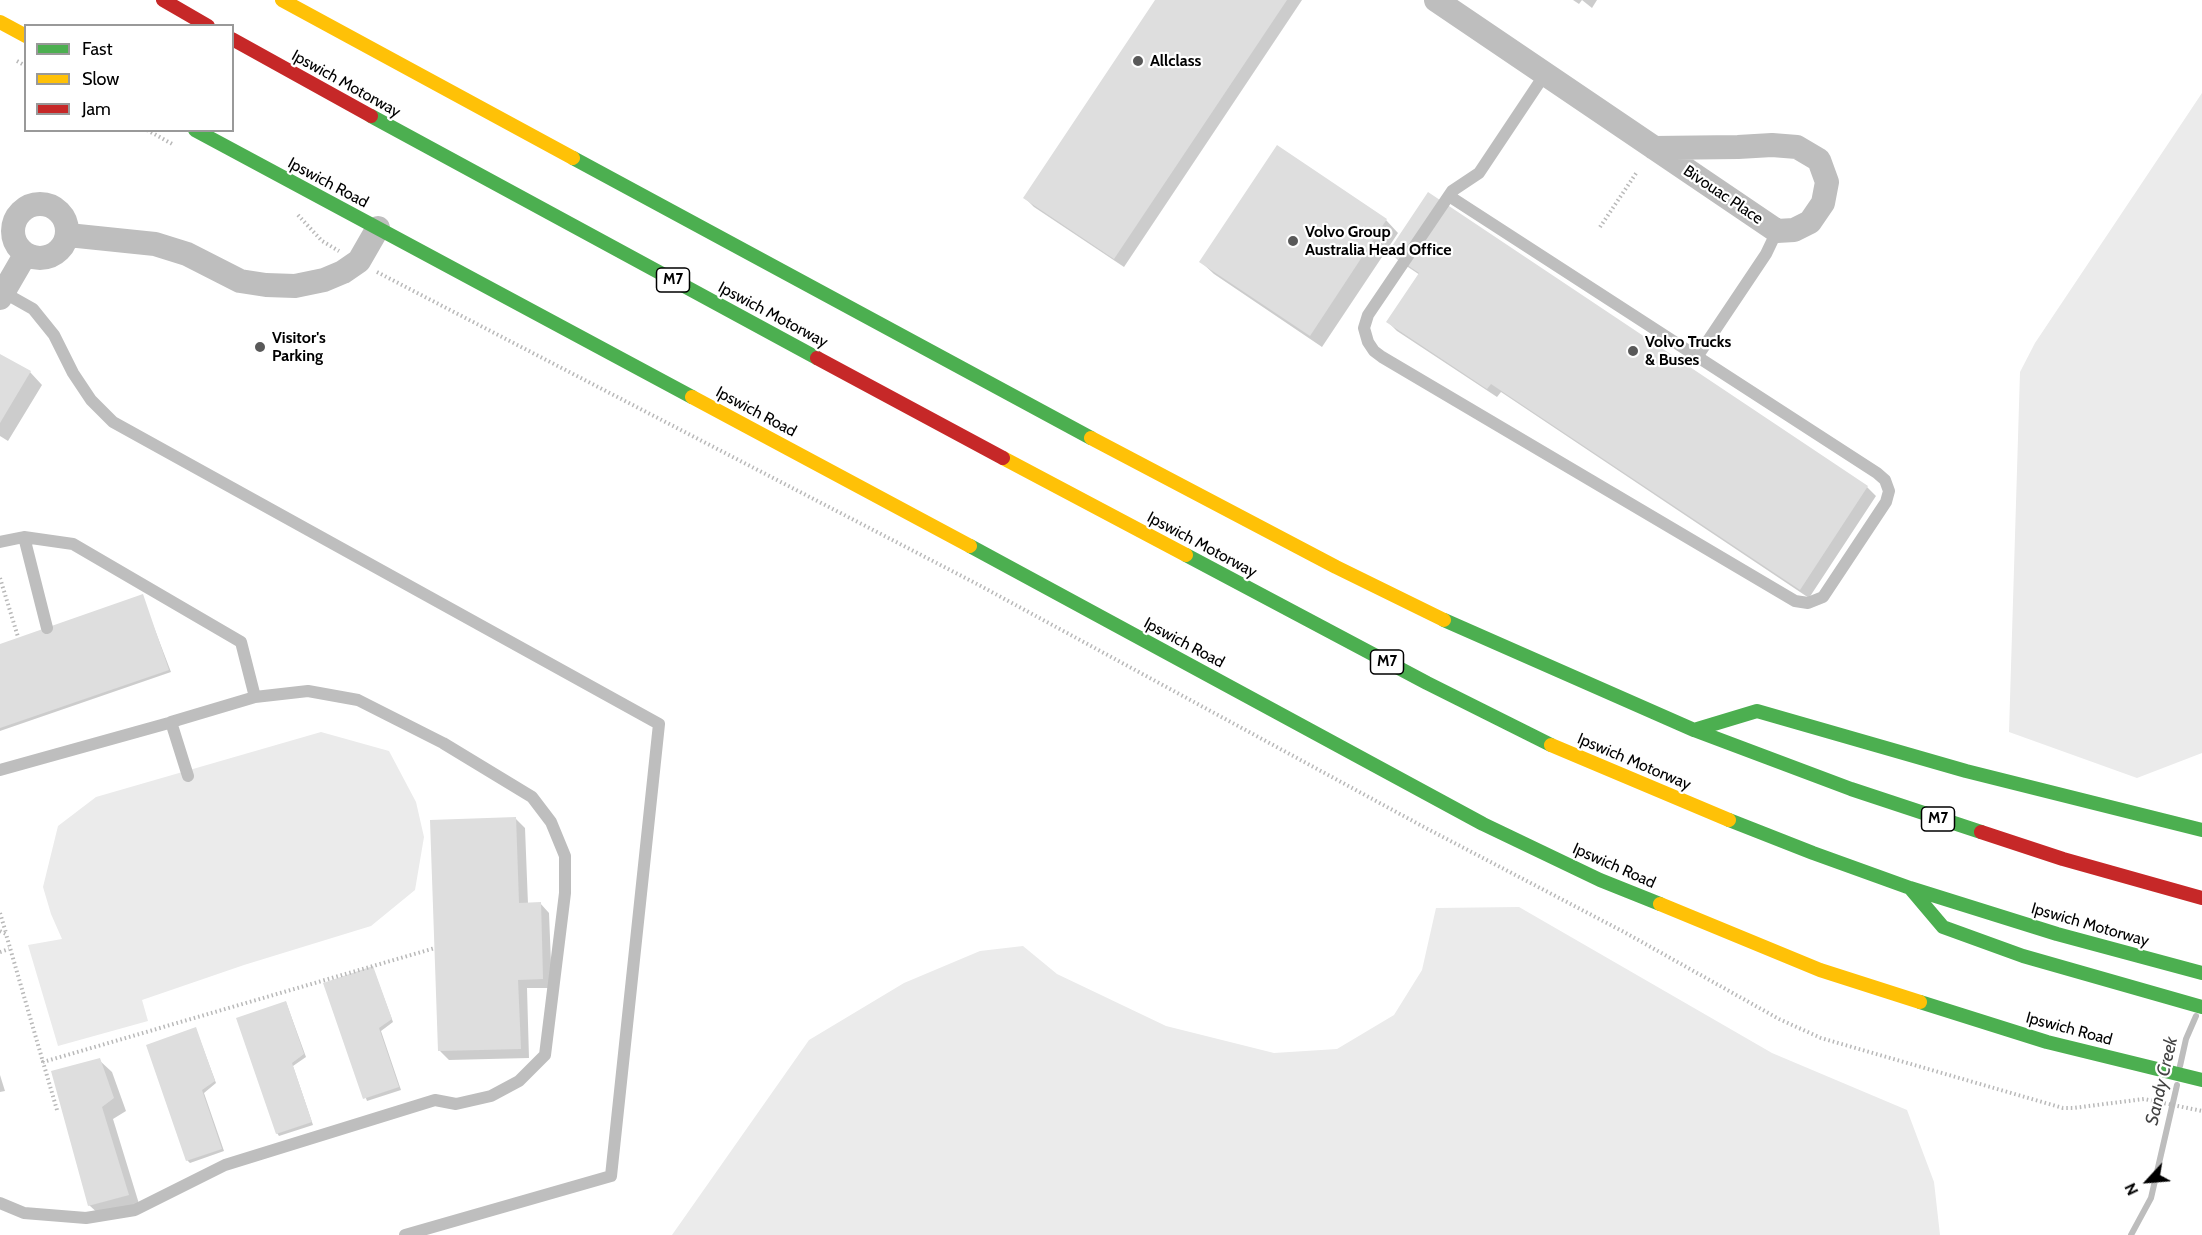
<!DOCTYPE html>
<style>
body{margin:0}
#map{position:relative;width:2202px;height:1235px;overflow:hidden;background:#fff;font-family:Cabin,sans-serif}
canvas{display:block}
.legend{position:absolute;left:24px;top:24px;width:210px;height:108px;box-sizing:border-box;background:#fff;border:2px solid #999;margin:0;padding:8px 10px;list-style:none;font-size:18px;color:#000}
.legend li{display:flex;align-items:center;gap:12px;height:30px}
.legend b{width:30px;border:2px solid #999}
.north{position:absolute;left:2118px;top:1151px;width:60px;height:60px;-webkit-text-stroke:4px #fff;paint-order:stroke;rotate:244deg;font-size:16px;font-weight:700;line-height:24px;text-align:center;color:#000}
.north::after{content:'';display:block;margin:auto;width:21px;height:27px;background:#000;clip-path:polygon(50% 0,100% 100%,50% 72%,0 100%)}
</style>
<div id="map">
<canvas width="2202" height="1235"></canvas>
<ul class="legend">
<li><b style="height:8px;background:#4caf50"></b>Fast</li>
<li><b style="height:8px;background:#ffc107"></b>Slow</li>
<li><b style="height:8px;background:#c62828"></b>Jam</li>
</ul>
<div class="north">N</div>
</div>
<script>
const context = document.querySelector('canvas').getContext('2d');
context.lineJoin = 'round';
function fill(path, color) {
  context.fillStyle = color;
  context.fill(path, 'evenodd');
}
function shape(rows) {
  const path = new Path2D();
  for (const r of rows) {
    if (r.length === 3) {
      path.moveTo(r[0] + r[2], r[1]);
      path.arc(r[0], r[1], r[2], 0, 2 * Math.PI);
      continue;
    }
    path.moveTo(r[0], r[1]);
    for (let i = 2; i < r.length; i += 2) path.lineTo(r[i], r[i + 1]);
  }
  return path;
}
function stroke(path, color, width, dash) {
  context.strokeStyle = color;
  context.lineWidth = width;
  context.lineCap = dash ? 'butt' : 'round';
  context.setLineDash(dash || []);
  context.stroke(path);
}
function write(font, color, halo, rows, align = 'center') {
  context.font = font + ' Cabin,sans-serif';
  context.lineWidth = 4.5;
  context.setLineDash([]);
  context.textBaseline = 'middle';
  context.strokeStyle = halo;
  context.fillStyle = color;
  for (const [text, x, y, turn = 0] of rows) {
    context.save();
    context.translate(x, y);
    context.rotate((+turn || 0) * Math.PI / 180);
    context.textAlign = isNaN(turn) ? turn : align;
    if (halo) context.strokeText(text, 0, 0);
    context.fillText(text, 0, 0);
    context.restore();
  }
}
fill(shape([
 [2202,93,2202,753,2137,778,2009,732,2020,372,2035,343],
 [321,732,389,751,416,802,424,837,415,890,371,926,244,965,142,1000,148,1021,58,1046,28,945,62,939,51,914,43,887,58,826,96,797],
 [1519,907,1772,1053,1907,1110,1934,1182,1940,1235,672,1235,809,1040,904,983,980,951,1023,946,1057,974,1166,1026,1274,1053,1337,1049,1394,1015,1422,970,1436,908]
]), '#ebebeb');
fill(shape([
 [1157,0,1302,0,1124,267,1034,207,1025,198],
 [1573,0,1597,0,1592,8,1582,0,1579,4],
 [1386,220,1398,233,1322,347,1214,274,1201,262],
 [1390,252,1867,487,1876,496,1809,598,1501,392,1497,397,1397,331,1388,322,1420,275,1399,261],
 [0,356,30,372,42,385,8,441,0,436],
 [142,596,171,672,0,731,0,645],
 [516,819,525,828,528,904,540,903,549,913,552,988,527,988,529,1058,449,1060,440,1051],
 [373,968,393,1022,381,1031,401,1090,367,1101,325,984],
 [286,1002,306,1057,293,1066,313,1125,279,1136,277,1133],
 [196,1029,216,1083,204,1093,224,1151,190,1163,187,1160],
 [99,1060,112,1072,126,1111,113,1119,140,1207,102,1217,89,1205],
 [0,1075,5,1091,0,1092]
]), '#0003');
stroke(shape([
 [2180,1066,2186,1039,2196,1016],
 [2131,1235,2151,1198,2177,1085]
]), '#bdbdbd', 6);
fill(shape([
 [1155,0,1287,0,1114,259,1023,198],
 [1277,145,1387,219,1310,336,1199,262],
 [1428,192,1868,486,1800,590,1491,384,1487,389,1386,322,1419,273,1388,252],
 [0,354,31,371,0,423],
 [143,594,169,670,0,728,0,644],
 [516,817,519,903,541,902,543,979,518,980,521,1049,438,1051,430,820],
 [373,966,392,1019,379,1028,399,1087,363,1099,323,983],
 [286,1001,304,1054,292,1063,312,1122,276,1134,236,1018],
 [196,1027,215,1081,202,1090,222,1149,186,1161,146,1045],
 [100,1058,114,1098,102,1107,129,1195,88,1206,51,1071]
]), '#dedede');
stroke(shape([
 [17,61,26,66],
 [147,130,174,145],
 [298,215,322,241,339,251],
 [1600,227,1637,172],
 [377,272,977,584,1422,826,1624,932,1779,1019,1821,1038,2063,1108,2073,1108,2144,1099,2202,1111],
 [0,578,18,637],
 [0,913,6,933],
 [0,931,6,934,43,1062],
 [0,952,9,949],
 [57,1110,43,1062,435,948]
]), '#b9b9b9', 4, [1.5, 3]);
stroke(shape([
 [1449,196,1877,473,1885,480,1889,491,1886,502,1823,597,1808,603,1795,601,1382,357,1374,351,1368,342,1364,328,1368,315,1452,191,1479,173,1545,74],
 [1,291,33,309,54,335,73,373,91,400,113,422,659,724,611,1176,405,1235],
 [1697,357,1766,254,1777,231],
 [24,537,47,628],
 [0,542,24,537,73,544,241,642,255,697],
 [0,770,176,721],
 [0,1203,24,1213,86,1218,135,1210,225,1165,435,1100,456,1104,491,1096,519,1081,545,1055,565,893,565,856,551,822,532,797,443,743,358,700,308,691,255,697,171,722,188,776]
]), '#bebebe', 12);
stroke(shape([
 [1436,0,1777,231,1794,230,1810,222,1823,203,1827,182,1819,160,1797,147,1772,145,1738,147,1654,148],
 [40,231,27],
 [68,235,155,244,187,254,240,281,266,285,295,286,324,280,343,272,359,261,378,228],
 [0,298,25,255]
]), '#bebebe', 24);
stroke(shape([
 [371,116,817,358],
 [195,130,692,397],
 [573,158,1091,438],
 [970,546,1483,824,1600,880,1660,904],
 [1186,555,1427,683,1551,745],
 [1444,620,1694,730,1851,789,1981,832],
 [1694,730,1757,711,1966,771,2202,830],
 [1729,820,1813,853,1910,888,2057,934,2202,973],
 [1910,888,1943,927,2023,956,2202,1007],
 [1920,1002,2047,1042,2202,1080]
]), '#4caf50', 14);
stroke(shape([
 [282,0,573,158],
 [0,22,26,36],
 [692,397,970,546],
 [1091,438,1336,567,1444,620],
 [1003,458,1186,555],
 [1551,745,1729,820],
 [1660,904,1820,970,1920,1002]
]), '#ffc107', 14);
stroke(shape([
 [163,0,208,26],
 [232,39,371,116],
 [817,358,1003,458],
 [1981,832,2063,859,2202,898]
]), '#c62828', 14);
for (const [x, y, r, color] of [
 [1138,61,6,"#595959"],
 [1293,241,6,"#595959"],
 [260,347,6,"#595959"],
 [1633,351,6,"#595959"]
]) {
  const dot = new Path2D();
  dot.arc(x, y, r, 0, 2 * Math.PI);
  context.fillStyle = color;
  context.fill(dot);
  stroke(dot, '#fff', 2);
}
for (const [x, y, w] of [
 [673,280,33],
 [1387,662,33],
 [1938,819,33]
]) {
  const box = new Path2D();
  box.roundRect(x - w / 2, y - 12, w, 24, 4.5);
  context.fillStyle = '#fff';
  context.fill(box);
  stroke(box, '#000', 1.5);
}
write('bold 15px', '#000', null, [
 ["M7",673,280],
 ["M7",1387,662],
 ["M7",1938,819]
]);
write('bold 16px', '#000', '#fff', [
 ["Allclass",1150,61],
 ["Volvo Group",1305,232],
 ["Australia Head Office",1305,250],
 ["Visitor's",272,338],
 ["Parking",272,356],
 ["Volvo Trucks",1645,342],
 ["& Buses",1645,360]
], 'left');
write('16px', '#000', '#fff', [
 ["Ipswich Motorway",346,84,29],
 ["Ipswich Road",328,183,28],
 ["Bivouac Place",1723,195,34],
 ["Ipswich Motorway",773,315,28],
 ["Ipswich Road",756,412,28],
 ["Ipswich Motorway",1202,545,28],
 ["Ipswich Road",1184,643,28],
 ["Ipswich Motorway",1634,762,23],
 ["Ipswich Road",1614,866,24],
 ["Ipswich Motorway",2090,925,16],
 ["Ipswich Road",2069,1029,15]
]);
write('italic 18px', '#424242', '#fff', [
 ["Sandy Creek",2162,1081,-77]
]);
</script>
